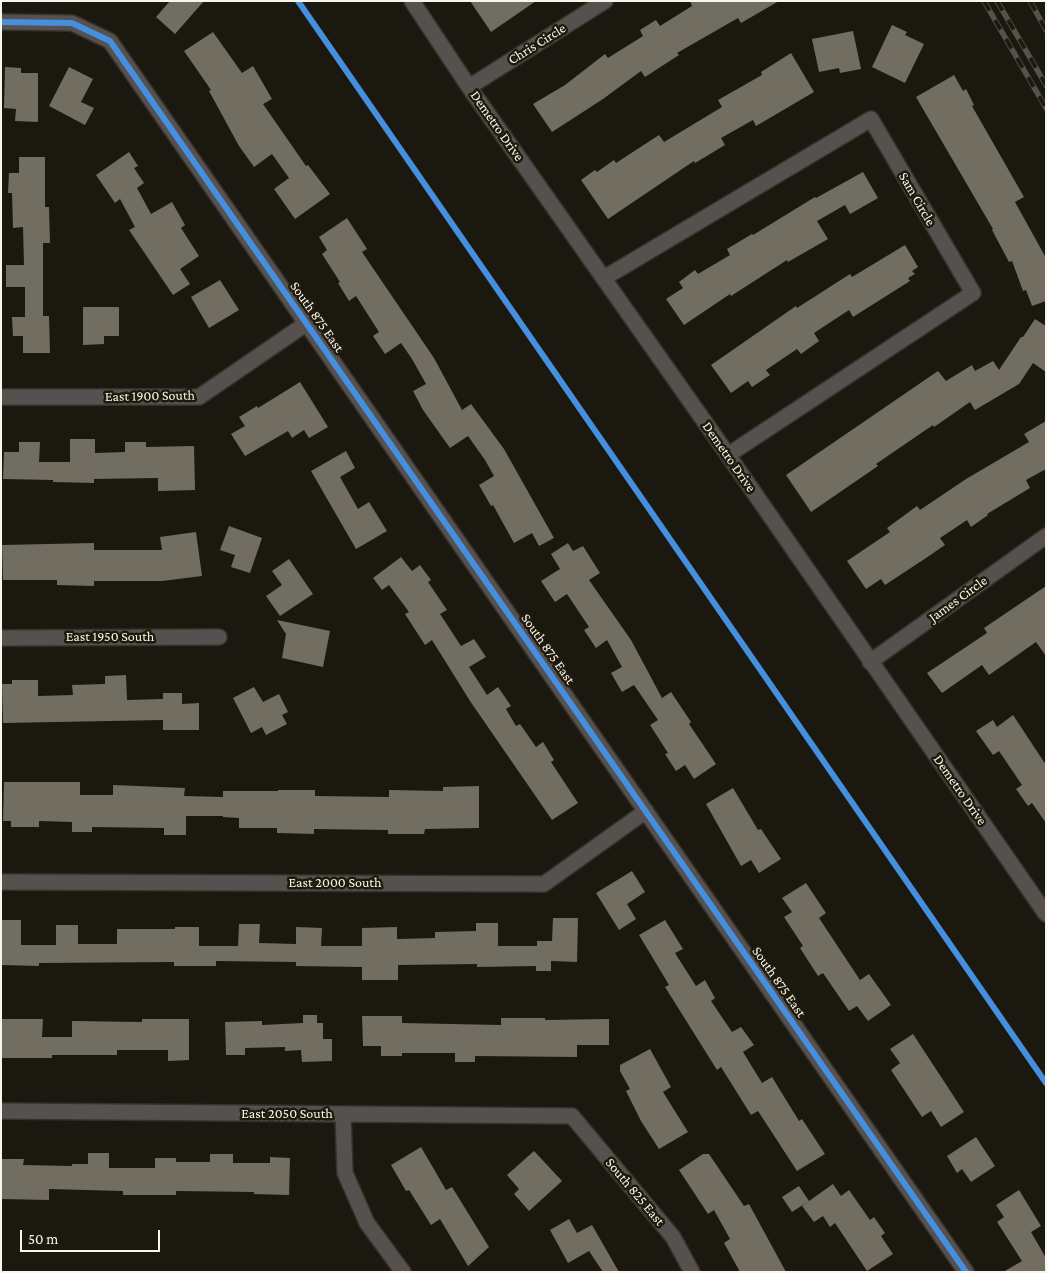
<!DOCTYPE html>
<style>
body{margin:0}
#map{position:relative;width:1047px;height:1273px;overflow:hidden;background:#1b1810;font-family:"Crimson Pro",serif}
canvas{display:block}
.frame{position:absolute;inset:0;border:2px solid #f8f5eb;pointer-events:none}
.scale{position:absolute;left:20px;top:1230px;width:140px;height:22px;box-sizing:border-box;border:2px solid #f8f5eb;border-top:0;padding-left:6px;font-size:15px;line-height:18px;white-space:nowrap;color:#f8f5eb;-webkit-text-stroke:4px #1f1b0c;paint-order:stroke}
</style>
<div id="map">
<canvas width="1047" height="1273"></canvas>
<div class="frame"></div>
<div class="scale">50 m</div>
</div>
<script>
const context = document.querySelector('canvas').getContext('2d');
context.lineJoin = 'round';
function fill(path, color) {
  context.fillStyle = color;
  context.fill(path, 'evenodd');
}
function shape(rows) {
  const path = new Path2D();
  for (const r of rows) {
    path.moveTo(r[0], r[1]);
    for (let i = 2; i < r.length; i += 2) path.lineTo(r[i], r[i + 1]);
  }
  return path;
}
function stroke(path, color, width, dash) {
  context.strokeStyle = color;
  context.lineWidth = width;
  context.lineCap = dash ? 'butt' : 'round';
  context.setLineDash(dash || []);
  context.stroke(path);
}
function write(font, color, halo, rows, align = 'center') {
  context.font = font + ' "Crimson Pro",serif';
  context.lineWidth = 5;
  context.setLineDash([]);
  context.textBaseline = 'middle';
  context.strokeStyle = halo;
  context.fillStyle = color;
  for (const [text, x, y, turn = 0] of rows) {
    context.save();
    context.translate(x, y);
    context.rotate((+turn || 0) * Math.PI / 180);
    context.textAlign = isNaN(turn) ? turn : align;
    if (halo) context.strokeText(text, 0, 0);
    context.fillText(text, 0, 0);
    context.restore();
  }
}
fill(shape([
 [170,1,204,1,175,34,156,17],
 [470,1,536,1,491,32],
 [690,1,779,1,741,23,738,18,677,53,679,55,645,77,641,71,603,99,552,132,533,104,565,85,605,54,608,58,643,36,640,30,656,20,660,26,692,6],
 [892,25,907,32,905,35,924,44,905,83,872,67],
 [853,31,861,69,840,73,839,68,819,72,812,39],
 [213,32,242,73,253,66,272,99,263,104,306,166,308,165,330,194,295,219,274,189,289,178,272,154,254,167,239,146,209,91,211,90,184,51],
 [791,53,814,92,756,126,753,120,721,138,725,145,695,163,694,161,608,219,581,180,595,170,597,172,614,160,616,163,659,135,664,142,722,107,718,100,762,75,761,72],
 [5,67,21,68,21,73,38,73,38,122,15,121,16,109,4,108],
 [69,67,93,79,81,102,94,108,85,125,49,106],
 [954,75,963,91,966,89,974,105,972,106,1024,197,1015,202,1046,258,1046,301,1032,306,1026,290,1023,291,1012,261,1009,262,992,230,993,229,916,97],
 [129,152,138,166,134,168,144,183,137,188,151,214,172,202,185,225,181,228,199,256,180,269,190,284,173,295,129,230,135,227,120,199,115,203,96,175],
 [19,157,45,157,45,207,49,207,50,243,43,243,43,316,49,316,50,353,23,353,23,336,13,336,12,317,25,317,25,287,6,287,6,265,24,265,23,227,13,228,12,193,8,193,9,173,19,173],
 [863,172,878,198,850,214,845,205,817,221,828,239,788,262,787,260,731,296,730,294,684,325,666,299,683,288,679,282,695,270,698,274,730,255,727,249,752,234,753,235,815,197,816,198],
 [347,218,367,249,362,252,434,358,462,410,471,404,504,449,554,538,539,546,532,533,514,543,493,505,491,506,479,485,494,476,485,460,468,436,450,448,423,410,413,391,426,384,412,359,401,343,385,354,373,336,379,332,356,296,349,301,338,283,340,282,322,254,327,250,319,237],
 [905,245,918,267,912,271,915,274,908,278,910,281,853,317,849,310,814,333,819,341,801,354,797,349,766,370,770,375,752,387,748,381,731,393,711,365,796,306,797,308,850,274,852,277],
 [220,280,239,310,209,328,191,297],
 [83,307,119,307,119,336,104,336,104,344,83,345],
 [1035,319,1046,326,1046,372,1033,363,1019,384,975,410,970,402,934,427,933,425,876,464,878,466,811,512,786,475,938,371,946,381,972,365,975,371,993,361,999,370,1021,337,1023,337],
 [300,382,328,427,309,438,304,430,292,438,288,431,245,456,231,434,245,426,239,417,257,406,258,408],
 [1046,421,1046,469,1026,480,1030,488,987,514,988,515,971,527,967,520,940,538,945,545,926,558,885,585,881,579,866,589,847,561,890,532,887,528,917,506,920,510,966,479,1029,442,1024,434],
 [70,439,95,439,95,453,125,452,125,442,146,442,146,447,194,446,195,490,158,491,158,478,94,479,94,483,53,482,53,480,3,479,4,452,19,452,19,442,40,442,39,462,70,462],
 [346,451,355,468,340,477,358,509,369,502,387,531,356,549,311,471],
 [229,526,262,538,250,573,231,567,235,555,220,550],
 [196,532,202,576,162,581,94,581,94,586,57,585,57,580,3,580,2,545,94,543,94,550,162,550,160,537],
 [568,543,573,551,583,546,600,573,589,580,631,640,662,698,671,692,691,722,689,724,716,764,694,779,685,765,676,771,665,754,668,753,650,725,658,720,634,685,622,692,611,673,622,667,607,640,596,648,584,630,589,627,567,594,555,602,541,581,560,569,551,554],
 [401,557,412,571,420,565,431,580,428,582,447,610,440,614,461,646,474,639,486,657,469,667,487,695,498,687,511,706,506,709,516,726,520,724,536,747,543,742,554,760,551,762,578,803,552,820,470,701,432,640,425,645,405,614,409,612,389,585,382,590,373,578],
 [289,559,313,594,280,616,266,596,282,585,272,571],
 [1046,586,1046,656,1036,642,989,675,982,665,942,693,927,673,987,633,984,628],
 [277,620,330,631,323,667,282,658,286,634],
 [126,675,127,700,163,699,163,693,182,693,182,704,199,703,199,730,163,730,163,720,3,723,2,684,12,684,12,680,38,680,38,696,73,695,72,685,105,684,105,676],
 [254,687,263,702,279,694,288,712,282,715,287,724,266,735,262,727,251,733,233,698],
 [1013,715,1046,765,1046,823,1032,803,1028,806,1016,789,1022,785,999,751,993,755,976,731,993,720,997,727],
 [4,782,80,782,80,795,113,795,113,785,185,788,184,796,223,797,223,791,278,791,278,790,315,790,315,796,389,797,389,790,443,791,443,787,479,786,479,828,425,829,424,834,388,834,388,830,314,829,314,834,277,833,277,828,239,828,239,818,223,817,223,816,186,816,186,835,164,835,164,828,92,827,92,832,72,832,72,822,39,821,39,827,11,827,11,821,3,821],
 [733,788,758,830,761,829,781,859,759,873,751,860,741,866,706,804],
 [632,871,645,892,627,904,636,919,619,930,596,893],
 [806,883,826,913,819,918,860,980,869,974,891,1005,868,1021,857,1006,849,1011,823,973,818,976,800,948,803,946,784,917,792,912,782,898],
 [553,918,578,918,577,962,551,961,551,971,536,971,536,966,477,967,477,964,398,965,398,980,362,980,362,967,296,966,296,962,216,961,216,966,174,966,174,962,39,963,39,966,1,965,1,920,21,920,21,945,56,945,56,925,78,925,78,944,117,944,117,929,175,929,175,927,199,927,199,946,238,946,239,924,260,924,259,943,296,944,296,927,322,928,321,946,362,946,362,928,397,927,397,939,435,938,435,932,476,931,476,923,498,923,498,946,537,946,537,941,552,941],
 [665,920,683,949,675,953,696,986,705,980,715,998,711,1001,732,1032,741,1027,754,1045,743,1052,762,1083,772,1077,799,1121,802,1119,825,1154,797,1171,758,1111,751,1115,721,1067,717,1070,665,987,669,985,639,935],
 [303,1015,317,1015,317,1023,323,1023,323,1039,332,1039,332,1061,302,1062,301,1050,285,1051,285,1047,245,1048,245,1055,226,1055,225,1022,262,1021,262,1025,303,1023],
 [362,1016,402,1016,402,1023,501,1025,501,1018,545,1018,545,1020,609,1019,609,1045,577,1045,577,1057,475,1056,475,1062,455,1062,455,1053,402,1053,402,1056,381,1056,381,1046,363,1046],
 [1,1019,43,1019,42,1037,72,1037,72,1021,142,1022,142,1019,189,1019,189,1060,168,1061,168,1050,117,1050,117,1055,52,1055,52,1058,1,1058],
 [913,1034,964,1112,941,1127,931,1111,922,1117,891,1070,900,1063,890,1049],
 [650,1049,671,1087,663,1092,688,1132,659,1149,641,1121,626,1091,630,1089,620,1071,620,1065],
 [976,1137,995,1166,971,1182,962,1169,957,1173,947,1156],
 [421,1147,446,1190,452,1187,489,1247,468,1266,440,1219,431,1225,409,1190,406,1191,391,1165],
 [534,1151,562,1181,529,1211,514,1194,519,1189,507,1175],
 [88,1153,109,1153,109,1168,155,1168,155,1158,176,1158,176,1162,210,1162,210,1154,233,1154,233,1163,270,1163,270,1157,290,1158,289,1195,254,1194,254,1192,176,1191,176,1195,123,1195,123,1191,49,1189,49,1200,1,1199,1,1159,24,1159,23,1165,72,1166,72,1164,88,1164],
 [703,1154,709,1154,744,1206,749,1204,786,1272,740,1272,724,1243,730,1239,714,1210,708,1214,679,1170],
 [833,1184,841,1196,849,1190,870,1220,874,1217,885,1233,881,1236,893,1254,867,1271,835,1223,830,1227,823,1216,814,1222,802,1206],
 [799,1186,809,1201,792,1212,782,1197],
 [1019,1190,1041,1226,1031,1232,1046,1258,1046,1272,1003,1272,1022,1261,997,1222,1004,1217,996,1205],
 [569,1219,577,1233,592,1225,619,1272,603,1272,589,1251,568,1263,550,1230]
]), '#716d61');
const minor = shape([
 [412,1,469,87,728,455,1046,914],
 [1,22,72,23,110,41,966,1272],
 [469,87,605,1],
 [604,278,871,119,973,293,728,455],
 [1,397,199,397,307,323],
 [1,638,219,637],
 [870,662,1046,536],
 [1,882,544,884,646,811],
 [1,1111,572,1116,673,1237,692,1272],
 [343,1114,345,1173,367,1223,403,1272]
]);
stroke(minor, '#35322b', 18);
stroke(minor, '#56514e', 15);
const rail = shape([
 [984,1,1046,108],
 [997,1,1046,85],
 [1030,1,1046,30]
]);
stroke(rail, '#55514c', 5.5);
stroke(rail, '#1f1b0c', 4, [11]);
stroke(shape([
 [298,1,1046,1083],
 [1,22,72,23,110,41,966,1272]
]), '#468fdf', 6);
write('14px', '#f8f5eb', '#1f1b0c', [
 ["Chris Circle",537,44,-32],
 ["Demetro Drive",497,126,55],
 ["Sam Circle",917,199,60],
 ["South 875 East",317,317,55],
 ["East 1900 South",150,396,-1],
 ["Demetro Drive",729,457,55],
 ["James Circle",958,599,-36],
 ["East 1950 South",110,637],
 ["South 875 East",548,649,55],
 ["Demetro Drive",960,790,55],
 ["East 2000 South",335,883],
 ["South 875 East",779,982,55],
 ["East 2050 South",287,1114],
 ["South 825 East",635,1192,50]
]);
</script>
